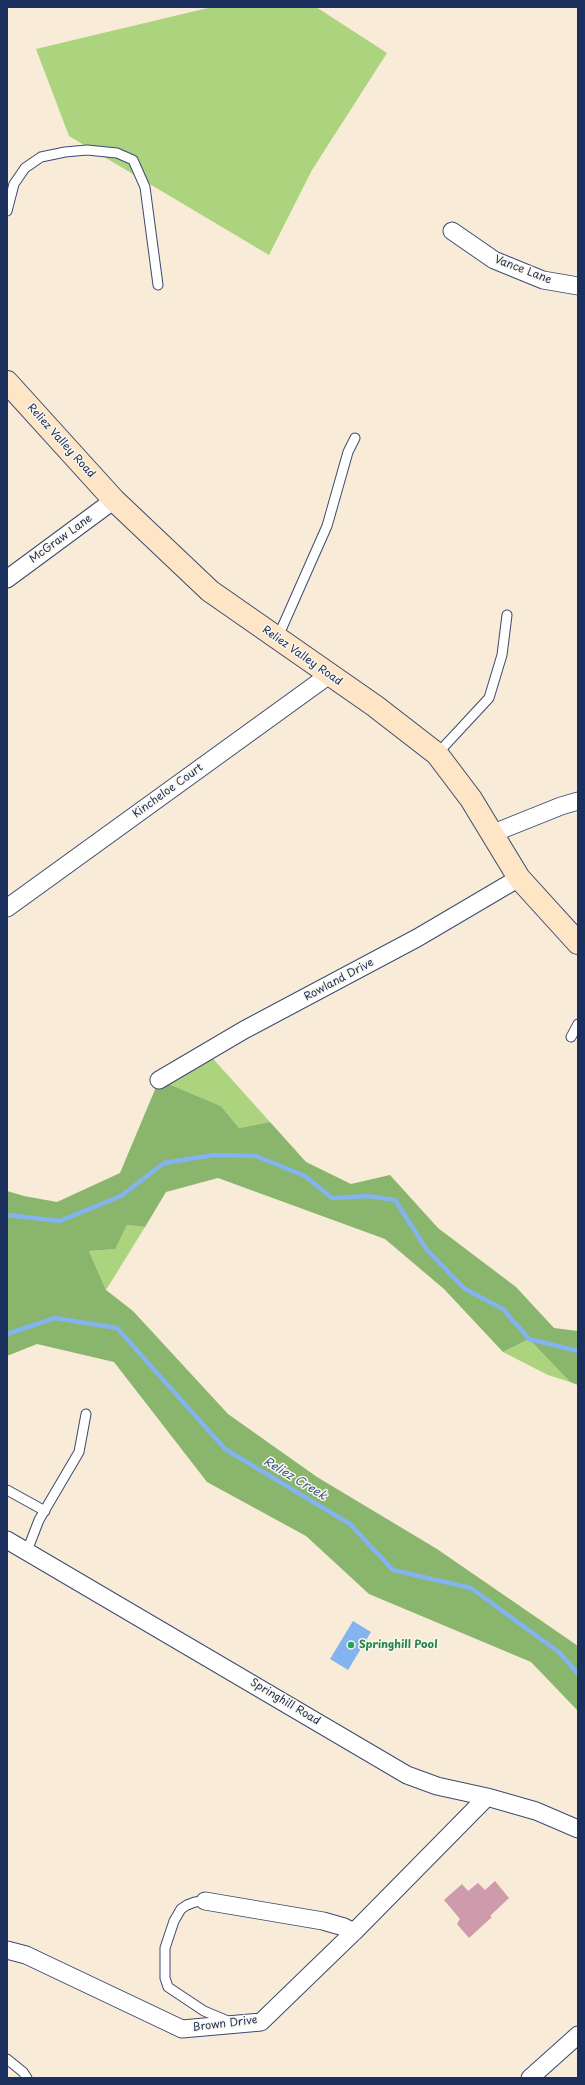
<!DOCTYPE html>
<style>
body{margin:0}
#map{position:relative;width:585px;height:2085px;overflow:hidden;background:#f8ebd8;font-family:"Playpen Sans",sans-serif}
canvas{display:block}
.frame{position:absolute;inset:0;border:8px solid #1b2f5e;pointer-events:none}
</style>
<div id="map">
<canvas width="585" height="2085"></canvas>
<div class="frame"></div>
</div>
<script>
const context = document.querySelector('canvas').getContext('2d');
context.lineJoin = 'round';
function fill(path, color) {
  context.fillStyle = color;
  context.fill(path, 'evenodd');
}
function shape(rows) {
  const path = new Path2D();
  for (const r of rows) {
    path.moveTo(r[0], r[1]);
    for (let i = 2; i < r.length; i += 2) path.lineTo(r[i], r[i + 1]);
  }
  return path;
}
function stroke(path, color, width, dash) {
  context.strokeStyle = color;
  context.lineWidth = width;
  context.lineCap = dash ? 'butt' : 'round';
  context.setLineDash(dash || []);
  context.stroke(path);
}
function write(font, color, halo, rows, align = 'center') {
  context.font = font + ' "Playpen Sans",sans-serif';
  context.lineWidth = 3;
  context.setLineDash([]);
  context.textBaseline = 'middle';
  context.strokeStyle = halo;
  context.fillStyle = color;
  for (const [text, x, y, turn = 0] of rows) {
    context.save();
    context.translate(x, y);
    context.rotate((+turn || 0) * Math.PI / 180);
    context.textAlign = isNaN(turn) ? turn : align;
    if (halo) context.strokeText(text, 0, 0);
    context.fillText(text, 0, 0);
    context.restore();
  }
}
fill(shape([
 [212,7,316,7,387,53,312,170,269,255,69,136,36,49],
 [207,1052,270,1122,239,1128,221,1106,159,1080],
 [127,1225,145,1227,106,1290,89,1251,114,1249],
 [529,1339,570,1382,548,1375,503,1352]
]), '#acd37d');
fill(shape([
 [159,1080,221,1106,239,1128,270,1122,306,1162,351,1184,390,1175,438,1228,516,1287,554,1328,578,1331,578,1385,570,1382,529,1339,503,1352,444,1289,385,1239,218,1178,166,1192,145,1227,127,1225,115,1249,89,1251,106,1290,133,1311,228,1414,317,1477,437,1549,578,1646,578,1711,531,1662,369,1594,306,1536,207,1482,114,1362,37,1344,7,1356,7,1191,24,1196,57,1202,120,1173]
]), '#89b56c');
fill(shape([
 [353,1621,371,1632,348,1670,330,1659]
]), '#83b4ef');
stroke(shape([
 [7,1215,60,1221,121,1196,164,1163,214,1155,256,1156,305,1176,332,1198,368,1196,395,1200,427,1250,465,1289,503,1309,529,1339,578,1351],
 [7,1334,55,1318,117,1328,225,1449,350,1524,393,1570,471,1588,560,1653,578,1674]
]), '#83b4ef', 4.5);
fill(shape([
 [495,1881,509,1898,490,1916,492,1917,469,1938,457,1924,460,1919,444,1900,462,1884,468,1891,478,1883,485,1890]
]), '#cd9bab');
const service = shape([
 [7,211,14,184,25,168,41,157,65,152,87,150,117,153,133,160,145,187,158,285],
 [277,639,327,526,348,452,355,438],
 [437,754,489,698,502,655,507,615],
 [571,1037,578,1024],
 [7,1490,45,1511],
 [27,1551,39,1520,79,1452,86,1414],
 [205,1901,195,1902,187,1905,181,1909,174,1921,165,1948,165,1978,168,1987,204,2011,228,2021],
 [7,2059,23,2072,27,2078]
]);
const minor = shape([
 [452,231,494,260,543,280,578,286],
 [7,579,114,500],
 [491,834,561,806,578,801],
 [7,908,329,675],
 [159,1080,244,1030,417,938,519,878],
 [7,1540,407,1775,437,1786,487,1797,536,1811,578,1829],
 [205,1901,323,1921,344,1927,354,1932],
 [7,1950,26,1955,182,2029,261,2022,354,1932,487,1797],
 [530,2078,578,2035]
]);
const secondary = shape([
 [7,382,114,500,210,591,375,706,437,754,471,799,519,878,578,943]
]);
stroke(service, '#3c4b70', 11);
stroke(minor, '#3c4b70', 19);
stroke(secondary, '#3c4b70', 24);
stroke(service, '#fff', 9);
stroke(minor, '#fff', 17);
stroke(secondary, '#fde5c5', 22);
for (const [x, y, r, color] of [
 [351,1645,4,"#2e9e5b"]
]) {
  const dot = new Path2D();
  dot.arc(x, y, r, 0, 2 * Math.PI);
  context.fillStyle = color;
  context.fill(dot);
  stroke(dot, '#fbf7ec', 1.5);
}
write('11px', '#1b2f5e', '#fbf7ec', [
 ["Vance Lane",523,270,21],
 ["Reliez Valley Road",61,441,48],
 ["McGraw Lane",61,539,-36],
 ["Reliez Valley Road",302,656,35],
 ["Kincheloe Court",168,791,-36],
 ["Rowland Drive",339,980,-28],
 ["Springhill Road",285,1702,31],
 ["Brown Drive",225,2024,-7]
]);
write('bold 11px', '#27864d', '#fbf7ec', [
 ["Springhill Pool",359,1645]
], 'left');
write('italic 12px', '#3a578a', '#fbf7ec', [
 ["Reliez Creek",295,1479,31]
]);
</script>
